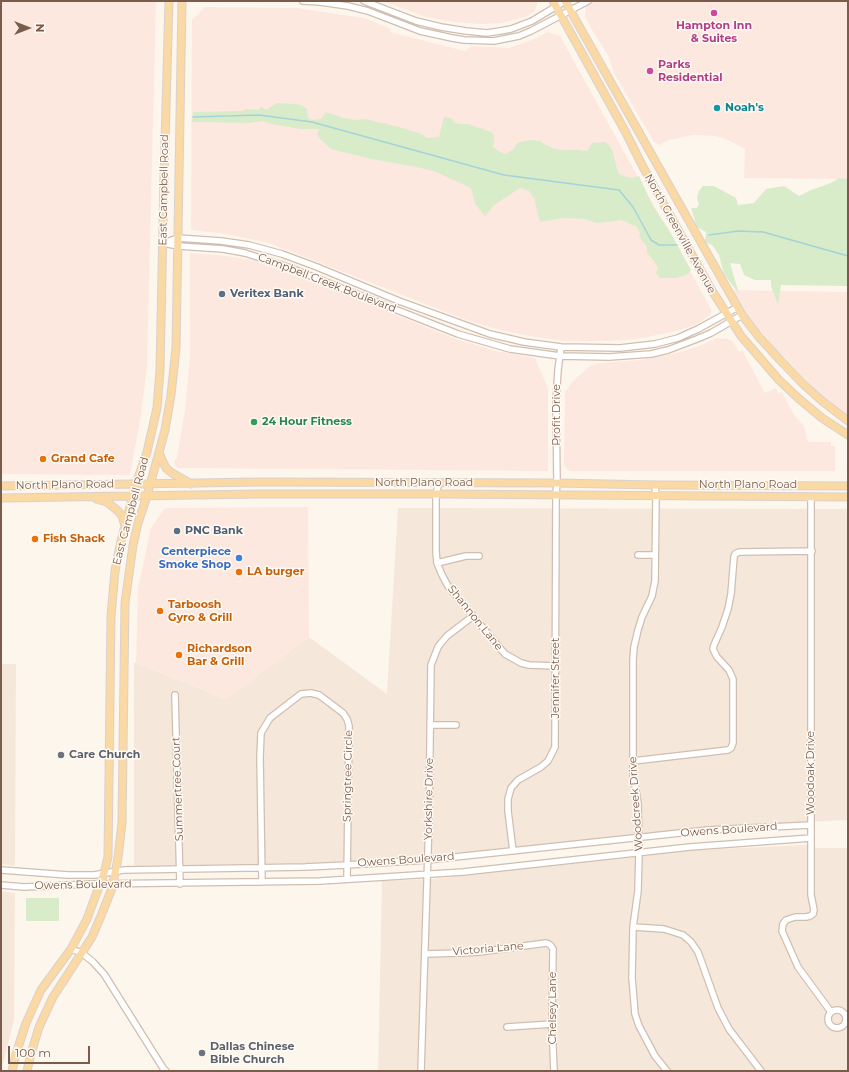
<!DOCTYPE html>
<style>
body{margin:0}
#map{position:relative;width:849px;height:1072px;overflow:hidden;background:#fdf6ec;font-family:Montserrat,sans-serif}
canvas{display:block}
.frame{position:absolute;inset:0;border:2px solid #7a5c4d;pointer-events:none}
.north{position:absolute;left:8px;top:8px;width:40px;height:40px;-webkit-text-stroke:3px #fffaf3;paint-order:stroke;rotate:90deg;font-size:11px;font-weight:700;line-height:16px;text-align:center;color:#7a5c4d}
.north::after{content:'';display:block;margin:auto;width:14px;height:18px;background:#7a5c4d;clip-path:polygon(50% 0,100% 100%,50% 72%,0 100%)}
.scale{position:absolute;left:8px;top:1046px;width:82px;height:18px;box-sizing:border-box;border:2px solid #7a5c4d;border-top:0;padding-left:5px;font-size:12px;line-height:14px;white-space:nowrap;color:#7a5c4d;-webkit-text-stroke:3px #fffaf3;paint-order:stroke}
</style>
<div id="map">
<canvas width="849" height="1072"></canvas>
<div class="frame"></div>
<div class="north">N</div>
<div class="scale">100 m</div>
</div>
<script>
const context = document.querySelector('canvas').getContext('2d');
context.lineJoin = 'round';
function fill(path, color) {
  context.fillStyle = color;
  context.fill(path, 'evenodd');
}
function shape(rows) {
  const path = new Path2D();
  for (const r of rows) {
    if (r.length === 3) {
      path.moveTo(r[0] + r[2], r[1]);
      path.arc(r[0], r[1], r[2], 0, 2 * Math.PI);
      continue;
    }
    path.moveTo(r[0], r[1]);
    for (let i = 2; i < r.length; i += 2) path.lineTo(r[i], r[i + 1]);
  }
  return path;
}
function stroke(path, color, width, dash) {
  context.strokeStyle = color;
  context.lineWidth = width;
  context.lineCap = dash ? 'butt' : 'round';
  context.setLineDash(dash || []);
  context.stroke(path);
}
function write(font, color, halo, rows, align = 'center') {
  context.font = font + ' Montserrat,sans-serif';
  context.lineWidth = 3;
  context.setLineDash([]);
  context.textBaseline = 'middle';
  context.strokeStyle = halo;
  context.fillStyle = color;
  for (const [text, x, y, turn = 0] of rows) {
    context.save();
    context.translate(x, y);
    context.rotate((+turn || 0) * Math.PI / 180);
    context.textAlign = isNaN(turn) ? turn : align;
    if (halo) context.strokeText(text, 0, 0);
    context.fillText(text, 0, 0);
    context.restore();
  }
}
fill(shape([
 [398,508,848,509,848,820,716,826,454,855,317,863,134,866,134,662,226,699,309,637,387,694],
 [1,664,16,664,15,866,1,864],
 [806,845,815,848,848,848,848,1071,378,1071,382,881,434,879,698,850],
 [1,891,15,893,14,1020,1,1071]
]), '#f5e8da');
fill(shape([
 [1,1,156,1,147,366,141,415,130,475,1,474],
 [383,1,537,1,537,5,534,12,525,17,501,23,481,24,454,22,426,17],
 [595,1,848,1,848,179,744,178,745,149,730,141,716,136,693,135,669,140,659,145,654,142,614,73,608,55,592,30,585,16,586,6],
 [205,7,297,8,364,18,391,29,390,32,465,51,472,46,509,48,537,38,547,32,560,36,711,309,711,314,697,324,677,331,637,339,610,341,564,341,535,337,500,330,469,321,269,243,226,234,191,230,192,20],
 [190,253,227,256,252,260,346,295,456,339,496,351,535,358,548,388,548,471,179,468,176,467,174,461,177,458,185,410,190,357],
 [732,290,848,292,848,418,825,400,775,348,748,316],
 [717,338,728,339,733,341,739,352,742,350,765,393,776,388,778,393,782,392,794,415,804,426,808,442,831,442,831,446,835,446,835,471,570,471,565,467,564,463,565,392,572,382,590,366,601,363,640,360,677,353,697,347],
 [308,507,309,637,226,699,136,663,138,588,151,528,164,509,170,508]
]), '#fde8e0');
fill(shape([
 [277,103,296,104,303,106,307,109,308,118,311,120,321,119,326,112,343,118,356,120,365,119,399,127,422,134,427,138,439,137,444,117,451,118,456,123,461,124,468,124,491,132,494,135,493,147,498,151,505,154,513,150,516,145,519,142,532,140,540,141,546,145,555,149,563,150,577,150,587,151,592,143,605,142,610,146,613,153,617,169,619,174,624,176,632,178,639,176,653,206,669,230,691,270,688,274,676,278,660,278,656,273,658,268,654,261,647,253,647,246,642,241,639,236,640,233,636,226,632,225,622,220,597,223,584,219,563,218,540,222,534,198,529,191,520,188,494,205,485,216,475,204,471,188,436,172,417,167,371,159,331,149,317,136,319,129,300,129,272,124,263,121,248,123,192,122,193,112,237,111,242,111,246,109,258,110,261,107,266,110],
 [839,178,848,179,848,286,781,285,778,305,771,286,771,280,755,280,744,275,740,264,730,263,739,294,724,274,719,255,712,245,705,242,706,232,697,227,691,208,697,208,699,204,697,198,699,191,703,186,714,186,736,198,738,205,754,203,766,189,784,186,799,196,811,190,831,183],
 [26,898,59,898,59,921,26,921]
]), '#d8ecc9');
stroke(shape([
 [193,117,259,115,312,122,504,175,619,190,633,207,651,240,659,245,677,245],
 [709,235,738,231,763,232,848,256]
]), '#a5d3da', 1.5);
const minor = shape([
 [303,1,320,2,348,6,368,11,420,31,452,38,464,40,494,41,519,36,531,31,588,1],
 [364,1,416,21,441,27,466,31,487,33,500,31,511,29,532,21,565,1],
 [163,243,178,246,223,249,245,253,288,267,458,334,510,349,560,356,609,357,651,354,668,350,697,339,711,333,742,315],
 [163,243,178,238,221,241,249,245,282,254,317,267,399,301,490,334,524,342,561,347,620,348,655,344,678,338,698,329,738,307],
 [439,483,436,494,436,552,437,563,442,575,448,586,505,654,521,663,529,665,556,666],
 [655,485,656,496,655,581,652,596,642,617,638,630,634,647,633,660,633,773,638,803,639,852,638,891,633,927,632,978,635,1014,639,1026,655,1056,667,1071],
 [811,497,811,895,814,910,813,914,810,916,806,917,795,917,786,920,783,924,782,931,798,967,831,1012],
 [638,555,655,555],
 [437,563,466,556,479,556],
 [175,695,180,884],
 [430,725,456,725],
 [633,761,728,750,731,748,733,743,733,679,729,670,717,657,713,649,714,645,722,627,728,609,731,594,734,557,735,554,739,552,812,551],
 [513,851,508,811,508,799,511,788,518,780,541,767,548,761,555,747,556,495,557,483,556,402,558,370,561,347],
 [1,870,68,875,94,875,124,870,305,867,347,865,427,860,708,830,811,825],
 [262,882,260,757,261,733,270,718,301,694,311,693,319,695,343,713,347,719,349,726,347,879],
 [1,885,24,887,91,884,320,881,385,877,463,872,690,847,811,838],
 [633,927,664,929,683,935,691,942,698,952,718,1008,729,1029,761,1071],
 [71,949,82,953,93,962,104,974,163,1068,166,1071],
 [425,954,460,953,479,952,546,943,549,944,551,946,553,949,552,1024,554,1071],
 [837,1019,9],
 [507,1027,552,1024],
 [421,1071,429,819,431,665,438,647,441,643,447,636,473,616]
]);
const major = shape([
 [553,1,625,131,643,167,711,289,741,336,779,380,798,398,822,418,848,435],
 [565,1,742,315,759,337,780,360,803,384,822,401,848,421],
 [159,452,162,460,166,468,172,473,191,484],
 [1,486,261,482,557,483,655,485,848,486],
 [1,498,258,494,436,494,848,497],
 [96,499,107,502,118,511,122,516,125,526],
 [12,1071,16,1054,26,1023,41,990,71,949,87,919,104,873,108,857,111,616,115,571,121,541,136,484,147,452,157,408,160,370,164,177,169,1],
 [27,1071,31,1054,39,1027,53,997,92,937,103,911,112,888,118,858,122,823,125,603,133,545,138,523,147,496,165,430,171,395,176,348,182,1]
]);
stroke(minor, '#d1beb0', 8);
stroke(major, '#dad1cd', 9);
stroke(minor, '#fff', 5.5);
stroke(major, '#fbd9a5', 7);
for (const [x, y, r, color] of [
 [714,13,4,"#d1479c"],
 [650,71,4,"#d1479c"],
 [717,108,4,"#0f9aa8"],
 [222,294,4,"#5c6f8a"],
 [254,422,4,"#2e9e5b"],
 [43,459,4,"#e8710a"],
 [177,531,4,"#5c6f8a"],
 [35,539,4,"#e8710a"],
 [239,558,4,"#3f7fe0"],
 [239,572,4,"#e8710a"],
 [160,611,4,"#e8710a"],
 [179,655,4,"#e8710a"],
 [61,755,4,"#6b7280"],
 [202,1053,4,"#6b7280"]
]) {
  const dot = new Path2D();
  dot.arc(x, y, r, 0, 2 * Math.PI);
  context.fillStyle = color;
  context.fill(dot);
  stroke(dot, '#fffaf3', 1.5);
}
write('bold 11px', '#b23c85', '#fffaf3', [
 ["Hampton Inn",714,26],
 ["& Suites",714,39],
 ["Parks",658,65,"left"],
 ["Residential",658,78,"left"]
]);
write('bold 11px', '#0d838f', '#fffaf3', [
 ["Noah's",725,108]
], 'left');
write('11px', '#7a5c4d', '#fffaf3', [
 ["East Campbell Road",164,190,-89],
 ["North Greenville Avenue",680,234,61],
 ["Campbell Creek Boulevard",327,283,21],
 ["Profit Drive",557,415,-90],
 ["North Plano Road",424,483],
 ["North Plano Road",65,485,-1],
 ["North Plano Road",748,485],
 ["East Campbell Road",131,511,-75],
 ["Shannon Lane",475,618,51],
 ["Jennifer Street",556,678,-90],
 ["Woodoak Drive",811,773,-90],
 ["Springtree Circle",348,776,-89],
 ["Summertree Court",178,789,-92],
 ["Yorkshire Drive",429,799,-89],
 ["Woodcreek Drive",636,804,-94],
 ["Owens Boulevard",729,830,-4],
 ["Owens Boulevard",406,860,-4],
 ["Owens Boulevard",83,885,-1],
 ["Victoria Lane",488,949,-5],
 ["Chelsey Lane",553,1008,-90]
]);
write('bold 11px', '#4e5e75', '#fffaf3', [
 ["Veritex Bank",230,294],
 ["PNC Bank",185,531]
], 'left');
write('bold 11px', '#27864d', '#fffaf3', [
 ["24 Hour Fitness",262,422]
], 'left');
write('bold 11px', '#c56008', '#fffaf3', [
 ["Grand Cafe",51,459],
 ["Fish Shack",43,539],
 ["LA burger",247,572],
 ["Tarboosh",168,605],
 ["Gyro & Grill",168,618],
 ["Richardson",187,649],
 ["Bar & Grill",187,662]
], 'left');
write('bold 11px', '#366cbe', '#fffaf3', [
 ["Centerpiece",231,552],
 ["Smoke Shop",231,565]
], 'right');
write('bold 11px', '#5b616d', '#fffaf3', [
 ["Care Church",69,755],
 ["Dallas Chinese",210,1047],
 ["Bible Church",210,1060]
], 'left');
</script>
